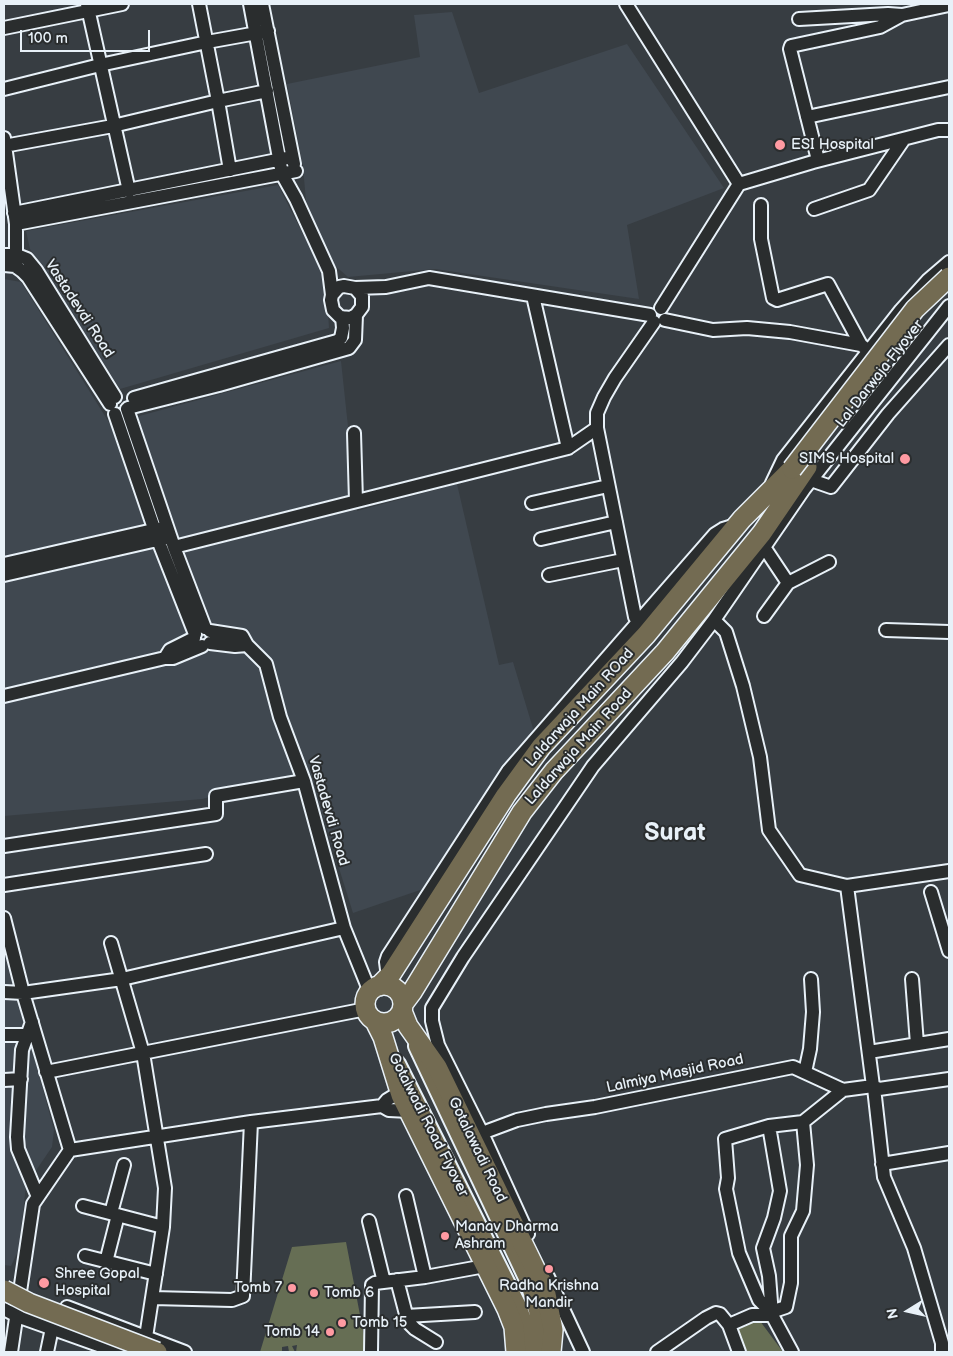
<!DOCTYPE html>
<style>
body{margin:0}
#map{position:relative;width:953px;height:1356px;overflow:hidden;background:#373d42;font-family:"Balsamiq Sans",sans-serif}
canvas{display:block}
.frame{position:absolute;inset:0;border:5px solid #e8f1f8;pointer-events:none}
.north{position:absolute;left:883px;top:1286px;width:50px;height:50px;-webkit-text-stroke:4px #2a2d2e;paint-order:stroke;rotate:260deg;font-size:14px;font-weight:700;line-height:20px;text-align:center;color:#e8f1f8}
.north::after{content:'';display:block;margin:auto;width:18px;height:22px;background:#e8f1f8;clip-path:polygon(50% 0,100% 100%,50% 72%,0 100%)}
.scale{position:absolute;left:20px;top:30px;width:130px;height:22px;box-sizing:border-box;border:2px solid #e8f1f8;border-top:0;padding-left:6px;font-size:15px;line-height:18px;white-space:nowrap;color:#e8f1f8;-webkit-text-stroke:4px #2a2d2e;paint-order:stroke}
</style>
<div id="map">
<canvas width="953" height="1356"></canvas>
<div class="frame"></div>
<div class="north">N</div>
<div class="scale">100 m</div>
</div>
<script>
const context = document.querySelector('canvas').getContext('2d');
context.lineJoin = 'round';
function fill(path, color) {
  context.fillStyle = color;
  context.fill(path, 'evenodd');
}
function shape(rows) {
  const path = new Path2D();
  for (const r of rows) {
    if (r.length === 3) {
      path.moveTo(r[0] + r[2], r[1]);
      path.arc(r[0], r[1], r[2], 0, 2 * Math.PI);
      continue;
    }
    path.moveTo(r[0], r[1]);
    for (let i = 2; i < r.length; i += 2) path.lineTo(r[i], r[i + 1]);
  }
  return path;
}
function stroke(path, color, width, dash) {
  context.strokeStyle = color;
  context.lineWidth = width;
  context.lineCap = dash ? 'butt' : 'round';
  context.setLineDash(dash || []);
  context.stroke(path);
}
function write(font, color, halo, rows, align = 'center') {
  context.font = font + ' "Balsamiq Sans",sans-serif';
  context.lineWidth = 4;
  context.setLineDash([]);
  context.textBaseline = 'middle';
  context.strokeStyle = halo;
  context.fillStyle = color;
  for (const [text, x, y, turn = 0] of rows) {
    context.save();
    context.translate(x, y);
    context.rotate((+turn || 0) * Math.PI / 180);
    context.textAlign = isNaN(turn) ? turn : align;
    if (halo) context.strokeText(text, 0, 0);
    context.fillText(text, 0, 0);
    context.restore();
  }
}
fill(shape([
 [452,12,479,93,627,44,724,188,627,225,639,299,435,269,348,277,333,264,306,201,303,167,287,84,420,57,414,15],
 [278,185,326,279,329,328,120,389,30,249,26,231],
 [4,279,21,282,110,424,341,361,357,511,457,484,499,665,513,662,535,735,426,888,353,913,309,772,202,799,4,816],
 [4,947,54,1130,52,1147,26,1185,19,1249,11,1266,4,1265]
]), '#404850');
fill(shape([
 [346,1242,365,1341,365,1352,296,1352,297,1345,292,1346,295,1352,289,1352,288,1346,282,1347,282,1352,260,1352,292,1247],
 [757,1317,783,1352,741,1352,732,1326]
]), '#666e54');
const minor = shape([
 [87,4,129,191],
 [199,4,218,101,230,170],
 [250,4,282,174,296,199,329,271,332,295],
 [262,4,294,164],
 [626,4,739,184],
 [799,19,888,14,902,15],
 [4,28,122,4],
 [4,89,100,65,207,42,268,31],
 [807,117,949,87],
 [4,138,16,224,16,262],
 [4,146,113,126,218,101,267,91],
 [818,160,790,49,791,46,880,27,902,15,949,5],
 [761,205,761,239,773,298,777,300,828,284,861,345],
 [814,209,869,190,904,139],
 [14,213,292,157],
 [16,224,296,171],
 [4,255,17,255,27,259,36,270,115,397],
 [4,265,15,266,22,271,28,277,110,404],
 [355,288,362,296,362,307,356,315,351,318,340,317,333,310,331,300,332,295,339,287,344,286,355,288,386,287,429,278,650,315],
 [661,308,739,184,813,162,938,130,949,130],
 [665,320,713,330,747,328,790,332,861,345,865,348],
 [134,398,337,341,341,338,343,328,342,317],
 [128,408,219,385,349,348,355,340,356,315],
 [127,409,174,547,205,628],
 [115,414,158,540,195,634],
 [354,433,356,501],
 [568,448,597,428],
 [811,480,831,487,888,414,949,345],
 [772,483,783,460,901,310,928,280,949,262],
 [532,503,608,486],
 [541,539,616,522],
 [174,547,568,448,533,296],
 [764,547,788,583],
 [4,564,162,528],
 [4,575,166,538],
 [549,575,623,560],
 [764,616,788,583,829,562],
 [714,620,726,632,743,686,760,757,769,830,800,875,847,886,949,871],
 [642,629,635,617,597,428,597,413,604,397,615,378,654,322],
 [886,630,949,632],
 [210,631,242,636,247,645,266,664,280,717,304,781,344,928,370,992],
 [210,643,235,646,247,645],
 [165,658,170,650,194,638],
 [4,696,165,658,173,658,202,646],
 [4,846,216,814,216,796,304,781],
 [4,885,206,854],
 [847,886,873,1086,879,1089,949,1079],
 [931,892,949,951],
 [4,918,23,993,70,1150,251,1122,382,1106],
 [111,943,143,1053,165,1188,163,1227,146,1337],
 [388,977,386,962,388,956,508,771,715,534,723,529,736,525],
 [912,979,917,1044],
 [4,992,23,993,122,979,344,928],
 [32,1022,22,1050,17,1137,18,1149,38,1197],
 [4,1035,27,1035],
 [869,1052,949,1039],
 [46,1072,366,1009],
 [805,1072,810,1049,813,1012,811,979],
 [4,1080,21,1079],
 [874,1088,884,1177,914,1248,942,1343,942,1352],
 [400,1092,387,1100,382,1106,389,1110,409,1111],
 [803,1122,807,1165,803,1211,791,1236,791,1283,786,1307,771,1312,759,1300,739,1253,726,1189,728,1178,725,1139,769,1126,803,1122,843,1090],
 [769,1126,780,1191,774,1218,763,1248,769,1276,772,1315,792,1352],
 [482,1133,517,1120,546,1114,595,1107,793,1067,843,1090,873,1086],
 [882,1164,949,1153],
 [406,1196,425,1277],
 [83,1206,163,1227],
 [111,1213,124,1165],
 [369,1221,384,1282],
 [528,1234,482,1133,438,1045,432,1021,432,1008,463,957,593,766,682,662,714,620,804,489,949,306],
 [85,1256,156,1274],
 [106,1262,118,1215],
 [548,1277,583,1352],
 [397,1280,408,1322,415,1329,436,1342],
 [153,1298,232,1300,243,1296,251,1122],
 [67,1307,185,1352],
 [4,1309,17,1316,118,1352],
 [406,1316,475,1312],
 [11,1352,33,1204,70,1150],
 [47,1352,52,1328],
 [371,1352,372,1285,375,1283,425,1277,485,1266],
 [657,1352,706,1318,716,1313,720,1314,729,1325],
 [739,1352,729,1325,752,1315,772,1315]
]);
const major = shape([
 [417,1046,528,1280,538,1314,540,1331,537,1352],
 [397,1064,518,1306,524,1322,526,1352]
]);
const highway = shape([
 [384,1004,19],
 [379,986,391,974,506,795,541,747,646,635,742,519,792,469],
 [403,1004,412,992,522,812,554,771,665,652,762,533,807,467],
 [402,1011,408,1026,437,1067,545,1289,553,1330,551,1352],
 [375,1021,383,1037,401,1095,507,1309,514,1327,516,1352]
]);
stroke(minor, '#e8f1f8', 16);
stroke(major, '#e8f1f8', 20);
stroke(highway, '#e8f1f8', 22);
stroke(minor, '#2a2d2e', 12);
stroke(major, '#736b52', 16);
stroke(highway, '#736b52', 19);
const highwayBridge = shape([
 [792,469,915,309,949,277],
 [4,1290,29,1303,157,1352]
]);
stroke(highwayBridge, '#e8f1f8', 22, []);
stroke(highwayBridge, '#736b52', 19);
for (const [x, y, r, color] of [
 [780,145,6,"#ff9aa2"],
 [905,459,6,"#ff9aa2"],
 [445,1236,5,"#ff9aa2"],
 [549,1269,5,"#ff9aa2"],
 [44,1283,6,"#ff9aa2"],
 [292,1288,5,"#ff9aa2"],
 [314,1293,5,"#ff9aa2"],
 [342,1323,5,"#ff9aa2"],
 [330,1332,5,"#ff9aa2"]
]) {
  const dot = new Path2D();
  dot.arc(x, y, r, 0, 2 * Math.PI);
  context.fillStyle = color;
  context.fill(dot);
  stroke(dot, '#2a2d2e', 2);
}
write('15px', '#e8f1f8', '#2a2d2e', [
 ["ESI Hospital",791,145],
 ["SIMS Hospital",894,459,"right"],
 ["Manav Dharma",455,1227],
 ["Ashram",455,1244],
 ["Shree Gopal",55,1274],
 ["Hospital",55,1291],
 ["Radha Krishna",549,1286,"center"],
 ["Mandir",549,1303,"center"],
 ["Tomb 7",282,1288,"right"],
 ["Tomb 6",324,1293],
 ["Tomb 15",352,1323],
 ["Tomb 14",320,1332,"right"]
], 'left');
write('15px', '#e8f1f8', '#2a2d2e', [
 ["Vastadevdi Road",79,309,57],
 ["Lal Darwaja Flyover",880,374,-52],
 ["Laldarwaja Main ROad",580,708,-48],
 ["Laldarwaja Main Road",579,747,-48],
 ["Vastadevdi Road",328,811,74],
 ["Lalmiya Masjid Road",675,1074,-12],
 ["Gotalwadi Road Flyover",428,1125,63],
 ["Gotalawadi Road",477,1150,64]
]);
write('bold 25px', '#e8f1f8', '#2a2d2e', [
 ["Surat",675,834]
]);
</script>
